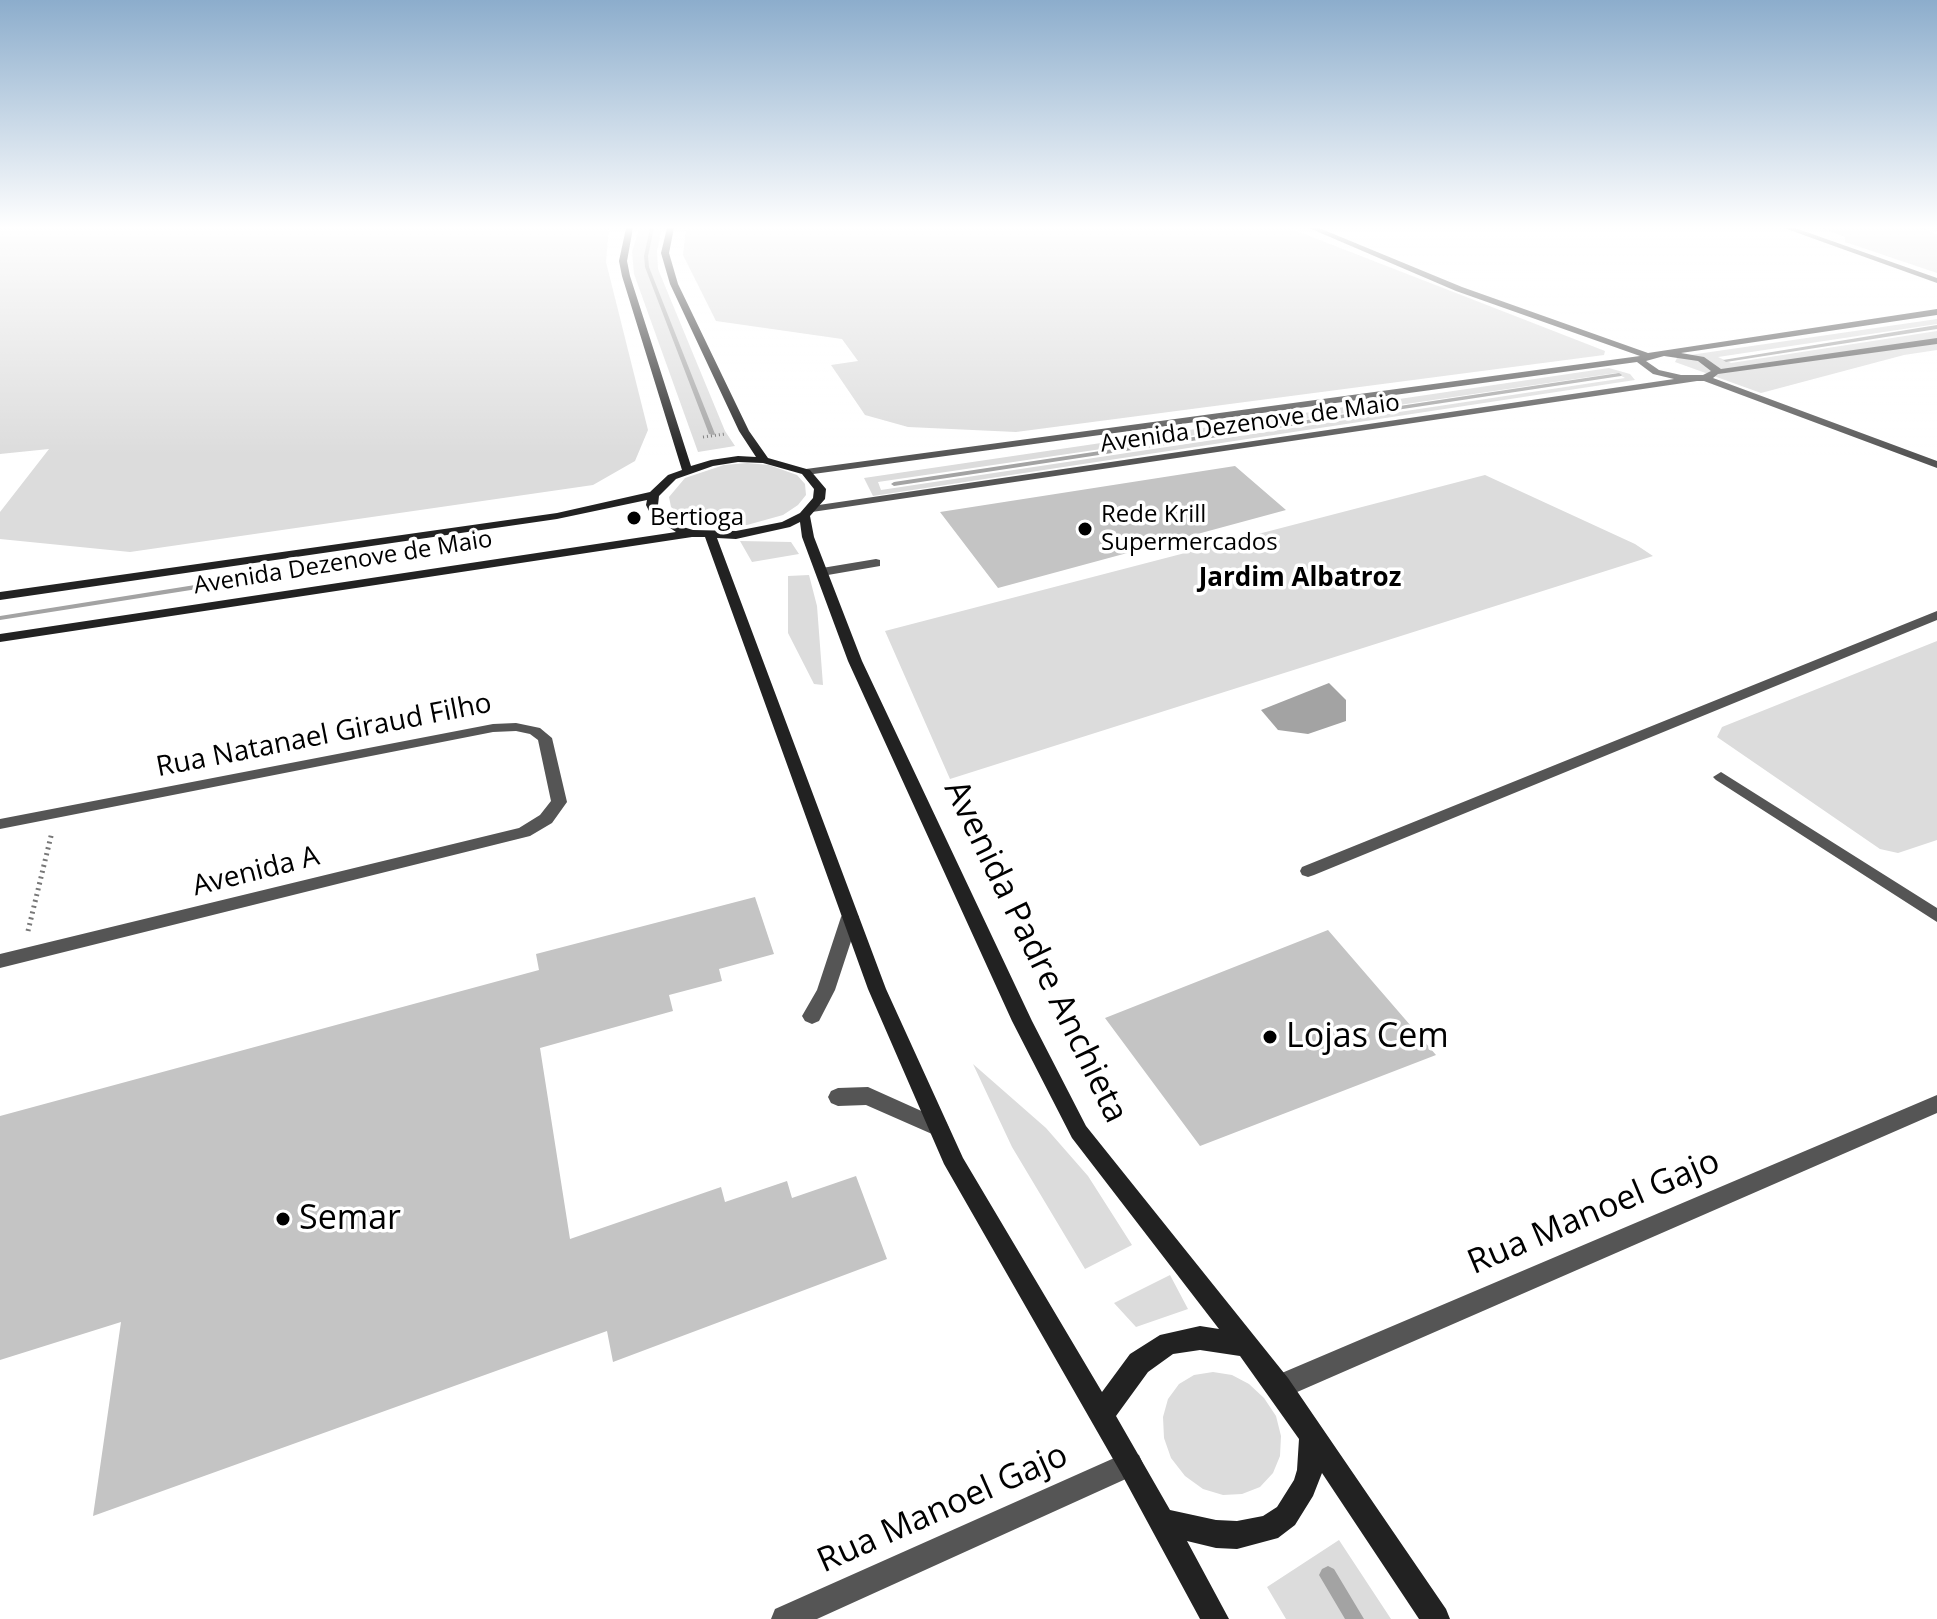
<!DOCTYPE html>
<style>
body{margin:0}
canvas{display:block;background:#fff}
</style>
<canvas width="1937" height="1619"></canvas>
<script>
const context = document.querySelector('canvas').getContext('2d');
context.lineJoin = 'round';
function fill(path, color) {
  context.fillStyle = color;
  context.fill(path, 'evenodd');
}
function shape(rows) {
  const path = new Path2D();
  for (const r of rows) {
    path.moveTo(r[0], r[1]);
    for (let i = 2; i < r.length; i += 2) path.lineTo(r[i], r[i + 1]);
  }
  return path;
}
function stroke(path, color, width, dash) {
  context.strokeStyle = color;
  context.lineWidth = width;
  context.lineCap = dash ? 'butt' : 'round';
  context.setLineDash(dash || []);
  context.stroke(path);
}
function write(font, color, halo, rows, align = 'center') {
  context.font = font + ' "Open Sans",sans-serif';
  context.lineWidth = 7;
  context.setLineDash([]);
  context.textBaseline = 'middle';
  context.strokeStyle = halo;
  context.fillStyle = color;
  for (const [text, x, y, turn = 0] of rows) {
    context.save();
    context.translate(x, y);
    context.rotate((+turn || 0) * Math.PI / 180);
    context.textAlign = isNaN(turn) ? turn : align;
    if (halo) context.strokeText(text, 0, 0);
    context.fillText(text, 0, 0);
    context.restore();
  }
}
fill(shape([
 [0,228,609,228,606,262,648,430,635,461,593,485,130,552,0,539,0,512,49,449,0,454],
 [639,228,662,228,657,251,658,269,725,431,735,446,698,452,634,274,632,252],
 [686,228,1289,228,1605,351,1604,355,1016,432,908,427,865,415,831,365,858,361,842,339,716,321,683,255],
 [1822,228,1922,228,1937,235,1937,273,1845,242,1845,237],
 [1937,319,1937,324,1718,357,1731,363,1937,331,1937,350,1904,355,1761,393,1675,362,1677,358,1690,355],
 [1609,368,1630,374,1635,380,873,496,864,478],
 [1616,373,1625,378,881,490,878,482],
 [747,463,769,465,797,475,805,484,806,495,798,505,783,515,747,525,700,523,682,516,671,507,669,497,685,478,724,465],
 [1485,475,1635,544,1653,556,950,779,885,631],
 [740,541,791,542,799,554,752,562],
 [809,575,817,606,823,685,814,684,788,633,788,576],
 [1937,641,1937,840,1898,853,1880,849,1717,737,1722,727],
 [973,1064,1046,1128,1088,1176,1132,1245,1085,1269,1012,1147],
 [1170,1275,1188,1309,1136,1327,1114,1303],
 [1213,1372,1232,1375,1249,1384,1264,1398,1276,1416,1281,1436,1280,1456,1273,1473,1260,1487,1242,1494,1223,1495,1203,1489,1185,1476,1171,1458,1164,1438,1163,1417,1168,1399,1179,1384,1194,1375],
 [1339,1540,1391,1619,1286,1619,1267,1587]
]), '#dcdcdc');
fill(shape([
 [1329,683,1346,700,1346,721,1308,734,1278,730,1261,710]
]), '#a3a3a3');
fill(shape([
 [650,228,654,228,648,256,649,267,715,434,714,435,709,434,645,267,644,256,650,228],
 [1937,325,1937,329,1726,362,1723,360,1937,325],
 [1619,373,1622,375,1621,376,894,486,891,484,894,482,1619,373],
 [258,575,262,577,261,579,0,620,0,616,258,575],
 [1328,1566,1334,1569,1364,1619,1345,1619,1319,1575,1322,1569,1328,1566]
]), '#a3a3a3');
fill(shape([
 [1235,466,1286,510,998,588,940,512],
 [755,897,774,954,719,969,722,981,669,995,673,1011,540,1048,570,1239,721,1187,725,1202,787,1181,792,1198,856,1176,887,1259,613,1362,607,1331,93,1516,121,1322,0,1360,0,1116,539,970,536,954],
 [1328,930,1436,1055,1200,1146,1105,1018]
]), '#c4c4c4');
stroke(shape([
 [703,437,725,434]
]), '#777', 3, [1, 3]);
stroke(shape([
 [28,931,52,832]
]), '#777', 5, [2, 4]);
fill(shape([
 [876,559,880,560,880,566,822,576,816,572,822,568,876,559],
 [1937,611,1937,620,1314,875,1308,877,1302,875,1300,871,1302,867,1937,611],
 [850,911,856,912,859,917,835,990,819,1021,812,1024,805,1021,802,1016,817,990,841,917,844,912,850,911],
 [868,1087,946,1122,949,1128,946,1134,939,1137,932,1134,866,1105,838,1106,831,1103,828,1097,831,1091,838,1088,868,1087]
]), '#555');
fill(shape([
 [1784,228,1795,228,1937,278,1937,283,1784,228],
 [516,723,540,728,552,738,567,802,552,823,530,836,0,968,0,954,519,828,540,815,551,801,538,740,530,734,516,731,493,732,0,829,0,819,493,724,516,723],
 [1721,772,1937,908,1937,922,1716,780,1713,777,1721,772],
 [1937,1095,1937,1113,1288,1396,1279,1399,1270,1396,1267,1387,1270,1378,1937,1095],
 [1130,1451,1139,1455,1143,1464,1139,1473,817,1619,771,1619,775,1609,1130,1451]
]), '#555');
fill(shape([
 [1309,228,1319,228,1462,287,1648,353,1937,309,1937,315,1681,353,1704,357,1721,369,1937,338,1937,344,1718,374,1713,378,1937,461,1937,468,1704,381,1697,381,812,512,806,509,812,506,1674,379,1653,374,1637,362,806,475,801,472,806,469,1640,356,1456,291,1309,228],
 [1664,356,1698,361,1711,371,1703,375,1681,375,1659,370,1646,361,1664,356]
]), '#555');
fill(shape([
 [626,228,633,228,627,261,630,276,691,466,711,460,738,456,756,457,739,431,670,284,661,253,667,228,674,228,669,253,678,284,749,431,768,458,810,470,826,489,825,499,810,516,814,537,862,661,1032,1021,1086,1126,1288,1378,1446,1609,1450,1619,1419,1619,1322,1473,1313,1496,1295,1525,1278,1538,1237,1549,1216,1548,1187,1541,1229,1619,1200,1619,1121,1473,944,1164,868,989,705,537,692,537,0,642,0,634,676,532,651,515,646,505,647,500,557,519,0,600,0,592,557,513,650,492,668,475,682,470,622,276,619,261,626,228],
 [738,462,763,463,802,474,814,489,813,498,800,513,782,522,736,531,693,530,680,526,660,511,658,505,659,496,676,479,713,466,738,462],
 [800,522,802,537,848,661,1012,1021,1072,1138,1219,1329,1200,1326,1160,1335,1130,1354,1102,1392,963,1158,886,989,717,538,736,539,790,527,800,522],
 [1200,1350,1240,1356,1299,1439,1297,1470,1294,1480,1277,1507,1263,1516,1237,1521,1216,1520,1170,1510,1116,1416,1148,1372,1173,1354,1200,1350]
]), '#222');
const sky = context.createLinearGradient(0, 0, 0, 455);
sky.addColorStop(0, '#8cadcc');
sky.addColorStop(0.5, '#fff');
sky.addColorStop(1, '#ffffff00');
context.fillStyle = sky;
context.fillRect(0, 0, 1937, 455);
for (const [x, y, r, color] of [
 [634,518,8,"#000"],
 [1085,529,8,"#000"],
 [1270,1037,8,"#000"],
 [283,1219,8,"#000"]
]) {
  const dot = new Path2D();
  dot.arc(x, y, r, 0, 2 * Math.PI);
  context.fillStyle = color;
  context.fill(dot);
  stroke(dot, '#fff', 3);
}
write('24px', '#000', '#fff', [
 ["Avenida Dezenove de Maio",1250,424,-8],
 ["Avenida Dezenove de Maio",343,563,-9]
]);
write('24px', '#000', '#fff', [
 ["Rede Krill",1101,515],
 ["Supermercados",1101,543],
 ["Bertioga",650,518]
], 'left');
write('bold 26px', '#000', '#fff', [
 ["Jardim Albatroz",1300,579]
]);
write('28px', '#000', '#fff', [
 ["Rua Natanael Giraud Filho",324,736,-11],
 ["Avenida A",256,872,-14]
]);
write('34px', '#000', '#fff', [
 ["Avenida Padre Anchieta",1035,952,64],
 ["Rua Manoel Gajo",1594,1213,-23],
 ["Rua Manoel Gajo",943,1509,-24]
]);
write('34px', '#000', '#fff', [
 ["Lojas Cem",1286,1037],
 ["Semar",299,1219]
], 'left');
</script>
